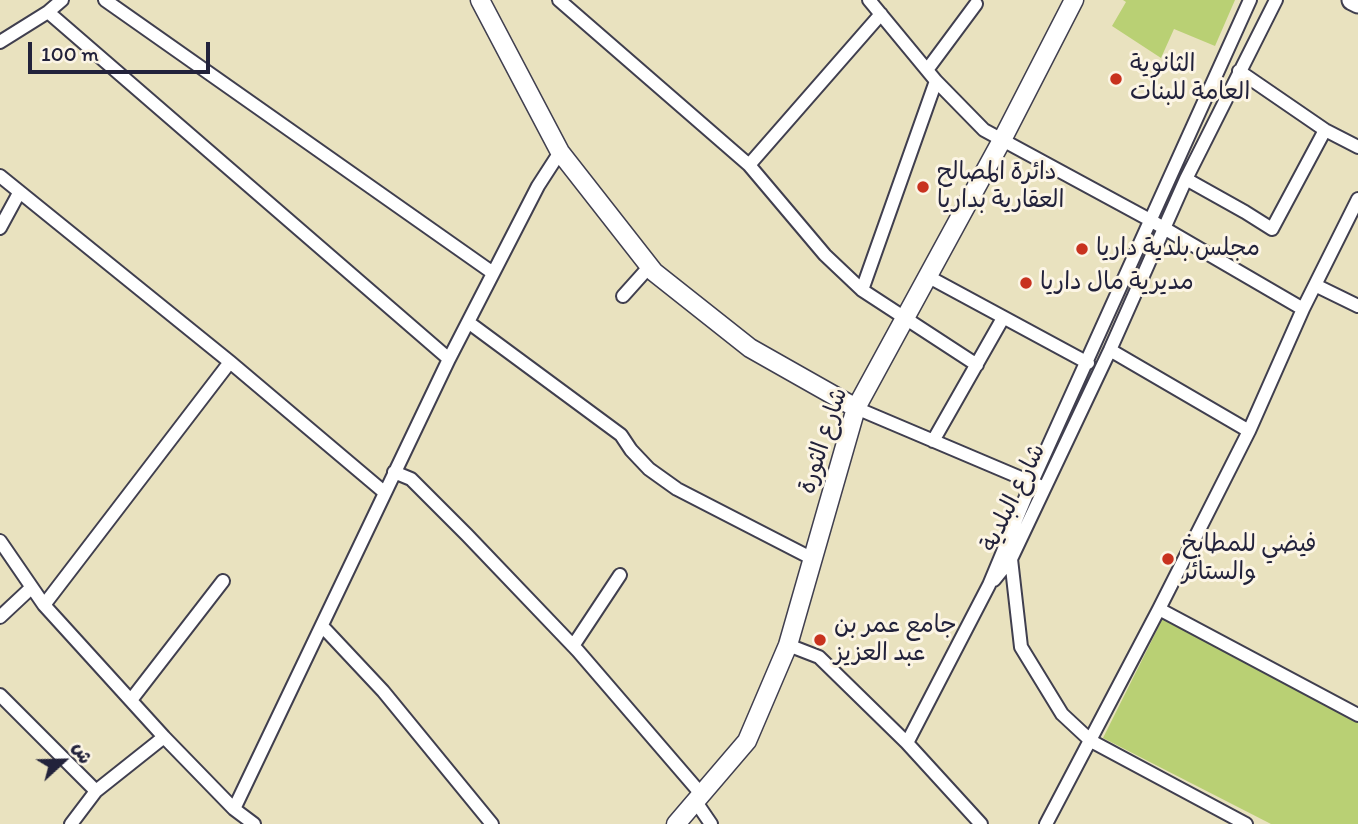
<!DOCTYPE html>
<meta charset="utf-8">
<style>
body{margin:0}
#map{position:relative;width:1358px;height:824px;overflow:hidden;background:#e9e2bf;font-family:Itim,"Playpen Sans Arabic",sans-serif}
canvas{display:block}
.north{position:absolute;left:28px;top:726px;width:70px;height:70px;-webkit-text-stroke:5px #fcf5e5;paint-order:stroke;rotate:68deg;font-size:19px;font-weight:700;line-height:28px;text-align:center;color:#22223b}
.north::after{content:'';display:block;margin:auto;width:24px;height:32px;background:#22223b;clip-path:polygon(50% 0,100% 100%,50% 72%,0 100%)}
.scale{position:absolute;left:28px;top:42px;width:182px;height:32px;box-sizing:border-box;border:4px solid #22223b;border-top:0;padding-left:9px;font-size:21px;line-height:24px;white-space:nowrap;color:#22223b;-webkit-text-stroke:5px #fcf5e5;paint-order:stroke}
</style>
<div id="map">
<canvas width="1358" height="824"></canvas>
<div class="north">ش</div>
<div class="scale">100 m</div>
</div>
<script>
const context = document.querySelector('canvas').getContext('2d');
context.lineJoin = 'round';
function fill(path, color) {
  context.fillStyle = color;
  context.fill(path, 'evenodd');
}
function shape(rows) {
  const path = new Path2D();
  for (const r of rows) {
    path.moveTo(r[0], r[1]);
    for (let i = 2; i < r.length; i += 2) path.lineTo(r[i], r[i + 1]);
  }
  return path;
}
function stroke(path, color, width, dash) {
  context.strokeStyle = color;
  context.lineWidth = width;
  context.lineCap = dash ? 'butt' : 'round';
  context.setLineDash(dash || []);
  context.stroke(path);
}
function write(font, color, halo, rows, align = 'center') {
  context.font = font + ' Itim,"Playpen Sans Arabic",sans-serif';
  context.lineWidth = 6;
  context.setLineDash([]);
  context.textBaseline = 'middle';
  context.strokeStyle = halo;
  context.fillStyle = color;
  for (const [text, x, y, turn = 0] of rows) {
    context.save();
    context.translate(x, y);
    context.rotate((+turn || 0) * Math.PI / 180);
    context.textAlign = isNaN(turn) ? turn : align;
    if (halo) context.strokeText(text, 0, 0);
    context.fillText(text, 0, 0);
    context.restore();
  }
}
fill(shape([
 [1123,0,1235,0,1215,46,1174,29,1161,58,1112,26,1126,2],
 [1163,618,1358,720,1358,824,1271,824,1103,738]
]), '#b9d074');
const street = shape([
 [105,0,493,273],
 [559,0,749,165,825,255,862,290,977,365],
 [869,0,936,81,984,130,1150,220,1303,309],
 [48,12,449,359],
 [0,42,48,12,62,0],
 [927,70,976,4],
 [1239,71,1325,130,1358,147],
 [749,165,881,14],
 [0,176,230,362,384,492],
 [1186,179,1245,212,1272,229,1325,130],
 [0,228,19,193],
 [927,276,1088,363],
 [1315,285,1358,306],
 [862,290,936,81],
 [623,296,649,267],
 [468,322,621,435,631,450,649,469,677,489,813,559],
 [1110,350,1249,431],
 [856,408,1040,486],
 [933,441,1003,318],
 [394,472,411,479,467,535,578,651,702,795],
 [0,541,44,605,164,737,234,809,254,824],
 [1011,559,1021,647,1062,714,1091,741,1246,824],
 [994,580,1011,559,1110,350,1186,179,1276,0],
 [44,605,230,362],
 [1159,609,1358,715],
 [0,617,31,588],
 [322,626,383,691,492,824],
 [788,645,819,657,907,743,981,824],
 [573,646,620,575],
 [0,695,96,791],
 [131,700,223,581],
 [907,743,989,585,1032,482,1250,0],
 [696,802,711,824],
 [234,809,449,359,538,186,560,152],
 [71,824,96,791,164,737],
 [1046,824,1159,609,1249,431,1303,309,1358,199]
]);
const secondary = shape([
 [480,0,560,152,654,272,750,348,856,408],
 [676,824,747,741,788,645,856,408,1002,140,1074,0]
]);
const primary = shape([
 [1352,0,1358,3]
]);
stroke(street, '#403f4f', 16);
stroke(secondary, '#403f4f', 21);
stroke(primary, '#403f4f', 23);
stroke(street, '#fff', 12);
stroke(secondary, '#fff', 18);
stroke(primary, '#fff', 19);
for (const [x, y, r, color] of [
 [1116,79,7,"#c8321e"],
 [923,187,7,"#c8321e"],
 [1082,249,7,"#c8321e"],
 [1026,283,7,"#c8321e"],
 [1168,559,7,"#c8321e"],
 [820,640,7,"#c8321e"]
]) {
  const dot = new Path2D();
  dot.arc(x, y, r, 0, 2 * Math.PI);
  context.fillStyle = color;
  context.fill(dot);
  stroke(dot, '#fcf5e5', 2.5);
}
write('24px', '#22223b', '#fcf5e5', [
 ["الثانوية",1130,65],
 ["العامة للبنات",1130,93],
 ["دائرة المصالح",937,173],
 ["العقارية بداريا",937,201],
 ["مجلس بلدية داريا",1096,249],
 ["مديرية مال داريا",1040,283],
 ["فيضي للمطابخ",1182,545],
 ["والستائر",1182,573],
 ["جامع عمر بن",834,626],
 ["عبد العزيز",834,654]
], 'left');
write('24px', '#22223b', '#fcf5e5', [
 ["شارع الثورة",824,441,-72],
 ["شارع البلدية",1014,498,-64]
]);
</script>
